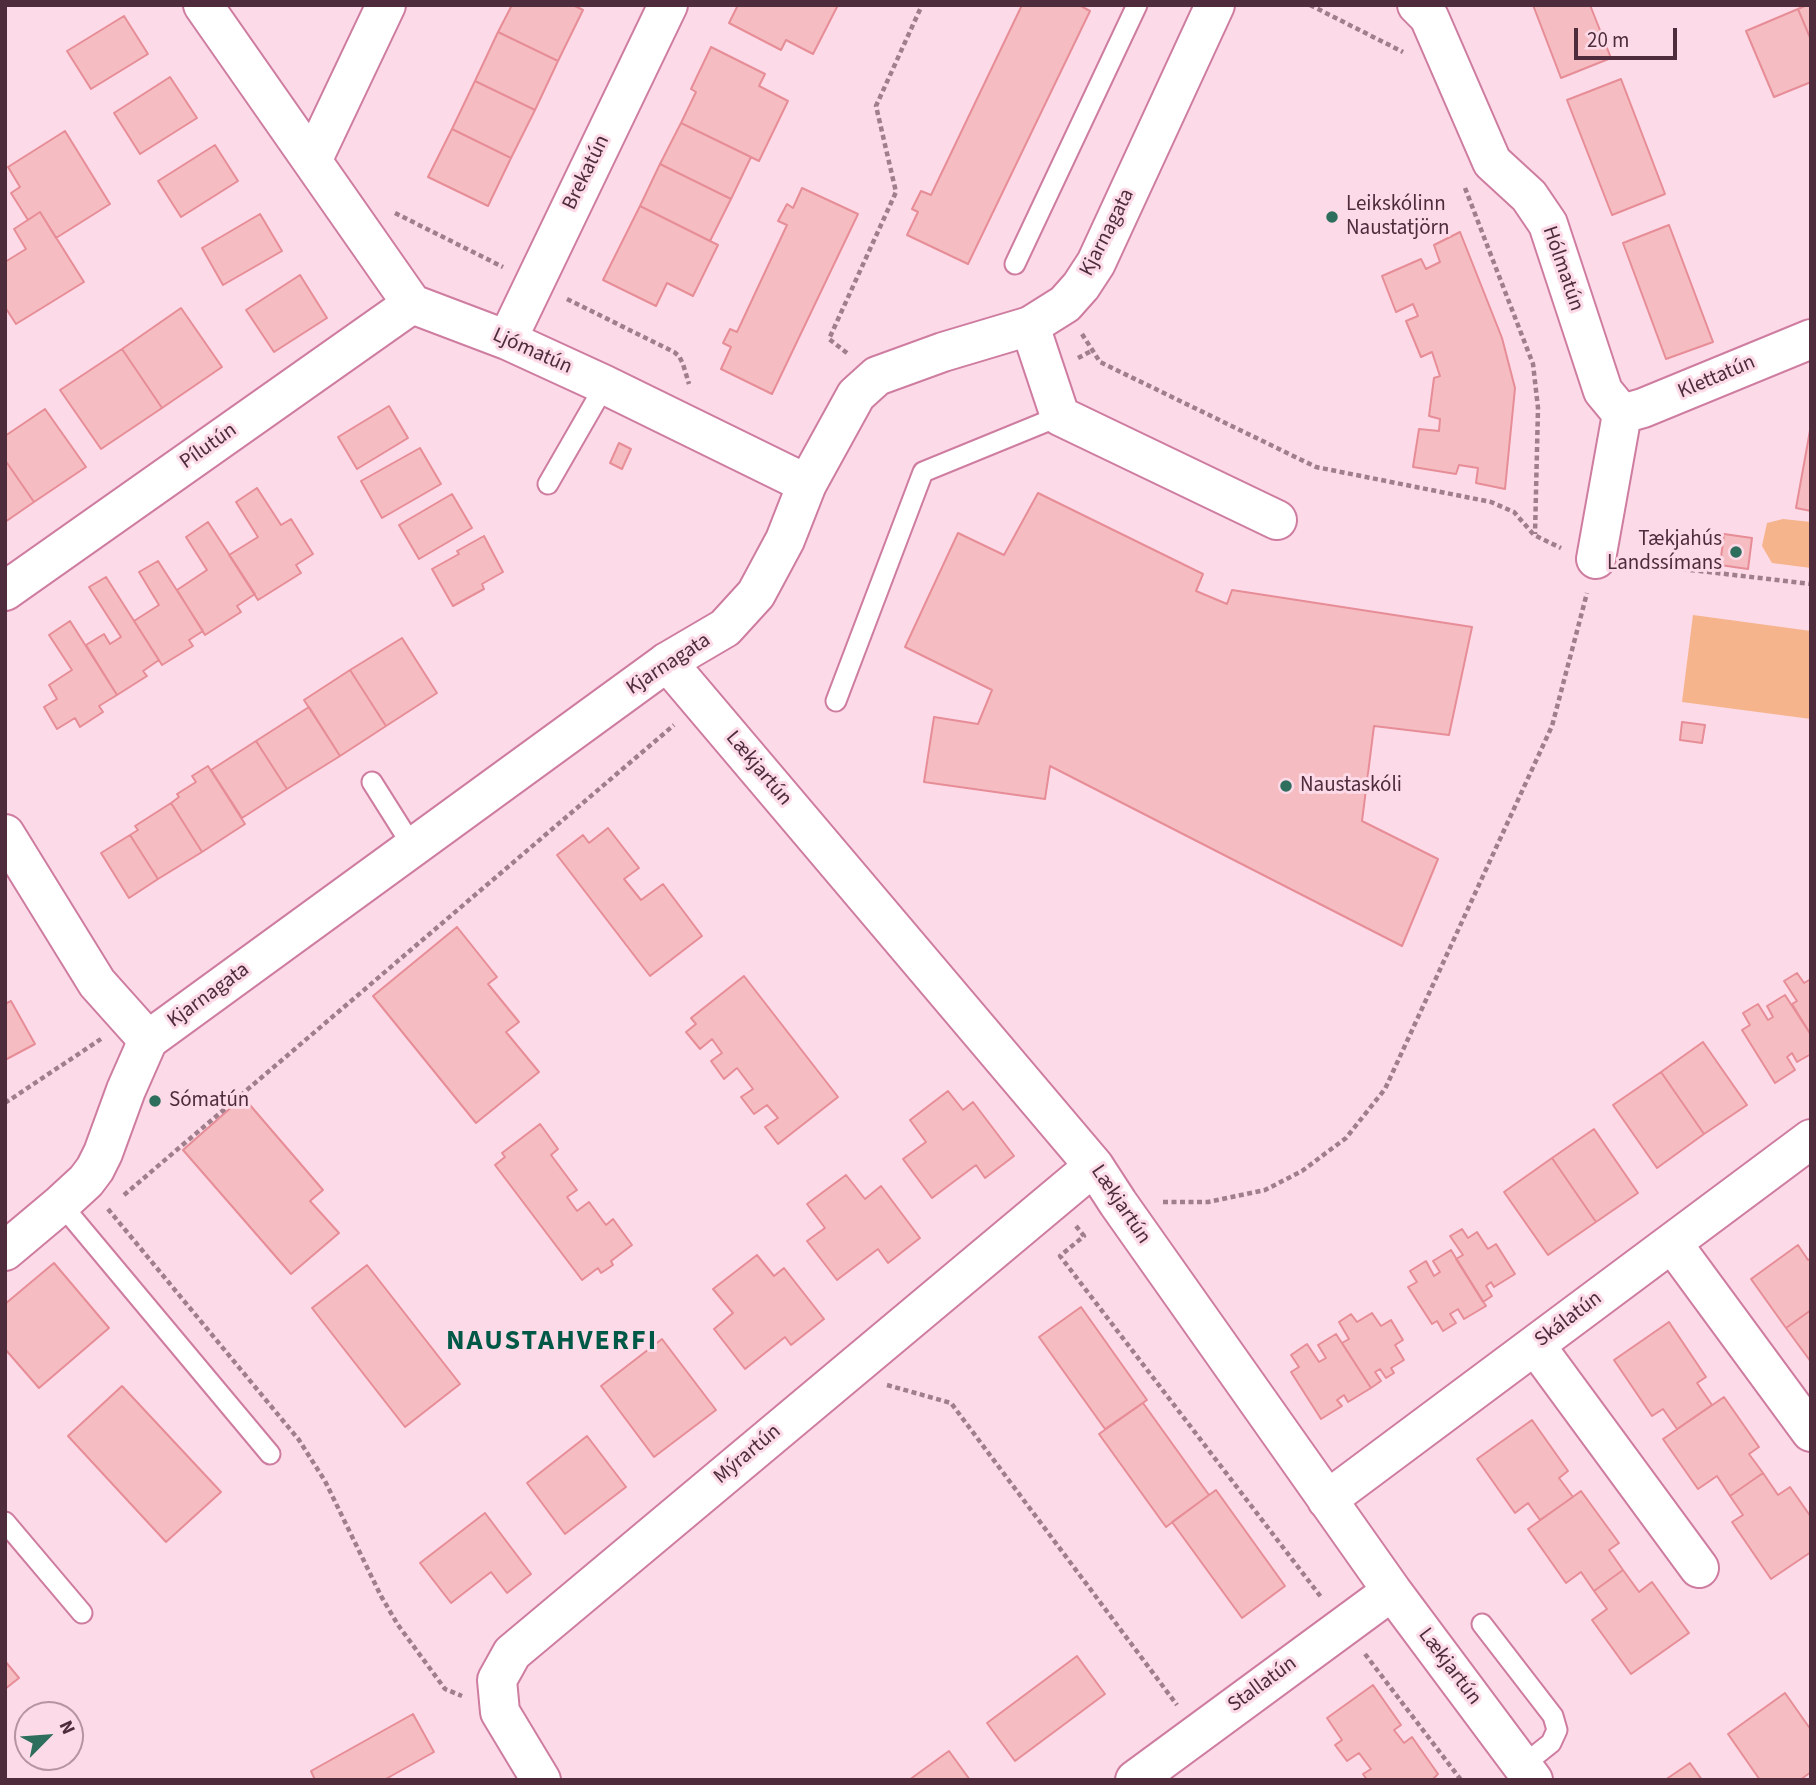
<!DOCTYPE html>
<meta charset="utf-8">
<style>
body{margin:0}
#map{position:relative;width:1816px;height:1785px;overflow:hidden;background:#fddae7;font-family:"Source Sans 3",sans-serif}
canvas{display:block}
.frame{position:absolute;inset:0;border:7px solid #4e2c3b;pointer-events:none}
.north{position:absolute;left:14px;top:1701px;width:70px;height:70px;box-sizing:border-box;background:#fddae7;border:2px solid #b794a2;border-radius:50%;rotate:65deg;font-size:19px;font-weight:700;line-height:28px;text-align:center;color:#4e2c3b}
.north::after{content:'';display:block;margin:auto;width:24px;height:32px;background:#2d6e5c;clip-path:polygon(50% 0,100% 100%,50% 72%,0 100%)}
.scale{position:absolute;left:1574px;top:28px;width:103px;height:32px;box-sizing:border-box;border:4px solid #4e2c3b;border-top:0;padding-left:9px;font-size:21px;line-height:24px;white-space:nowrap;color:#4e2c3b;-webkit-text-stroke:5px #fddae7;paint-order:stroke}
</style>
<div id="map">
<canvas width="1816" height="1785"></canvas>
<div class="frame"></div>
<div class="north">N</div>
<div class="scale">20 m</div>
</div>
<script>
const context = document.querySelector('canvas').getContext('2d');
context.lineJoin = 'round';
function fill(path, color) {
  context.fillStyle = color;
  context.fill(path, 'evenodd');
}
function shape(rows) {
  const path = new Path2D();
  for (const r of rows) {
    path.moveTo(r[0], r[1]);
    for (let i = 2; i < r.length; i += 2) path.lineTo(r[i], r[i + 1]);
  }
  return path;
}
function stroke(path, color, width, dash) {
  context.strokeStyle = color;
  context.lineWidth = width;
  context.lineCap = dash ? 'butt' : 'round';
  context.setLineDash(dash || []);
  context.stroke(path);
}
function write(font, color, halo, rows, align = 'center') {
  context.font = font + ' "Source Sans 3",sans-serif';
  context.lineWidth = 6;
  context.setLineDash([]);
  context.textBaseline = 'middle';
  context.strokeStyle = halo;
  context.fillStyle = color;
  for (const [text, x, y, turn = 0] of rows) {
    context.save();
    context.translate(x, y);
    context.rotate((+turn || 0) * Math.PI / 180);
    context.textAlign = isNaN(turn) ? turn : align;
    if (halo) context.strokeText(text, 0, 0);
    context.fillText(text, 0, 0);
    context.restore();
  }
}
fill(shape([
 [1783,519,1811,522,1811,568,1772,563,1762,546,1767,523],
 [1693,615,1811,631,1811,719,1682,702]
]), '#f5b48c');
const building = shape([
 [512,5,573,5,583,10,558,61,498,32,512,5],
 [738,5,838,5,813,54,786,40,781,50,729,23,738,5],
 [1022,5,1079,5,1090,11,968,264,907,235,918,212,912,209,921,191,931,195,1022,5],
 [1533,5,1590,5,1611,58,1561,78,1533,5],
 [1807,5,1811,5,1811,40,1798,9,1807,5],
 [1798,9,1811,40,1811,82,1774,97,1746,31,1798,9],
 [124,16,148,54,91,89,67,51,124,16],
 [498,32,558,61,535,110,475,81,498,32],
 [711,47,765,74,759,86,788,101,759,161,681,123,696,92,691,89,711,47],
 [170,77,197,118,140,154,114,113,170,77],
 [1621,79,1665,194,1612,215,1567,100,1621,79],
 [475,81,535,110,511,158,452,129,475,81],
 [681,123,751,157,731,199,660,164,681,123],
 [452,129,511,158,488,206,428,177,452,129],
 [65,131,110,204,56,238,40,212,28,220,11,193,20,187,8,167,65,131],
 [215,145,238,181,181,217,158,181,215,145],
 [660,164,731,199,710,241,640,206,660,164],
 [802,188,858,214,772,394,721,369,731,347,723,343,730,329,737,332,787,225,778,221,787,204,793,208,802,188],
 [640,206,718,245,693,296,667,283,656,306,603,280,640,206],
 [40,212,84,282,16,324,5,307,5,262,26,249,14,229,40,212],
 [260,214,282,251,223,285,202,248,260,214],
 [1669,225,1713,342,1666,359,1623,243,1669,225],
 [1460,232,1502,338,1515,388,1505,489,1476,483,1478,468,1459,465,1456,474,1413,467,1419,429,1439,431,1440,419,1429,416,1434,378,1440,376,1432,352,1421,357,1406,321,1418,316,1413,304,1396,312,1382,276,1421,259,1426,269,1440,262,1434,245,1460,232],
 [300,275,327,318,274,352,246,310,300,275],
 [181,308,222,367,162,408,122,349,181,308],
 [122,349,162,408,101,449,60,390,122,349],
 [389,406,408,438,357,469,338,437,389,406],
 [45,409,86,467,34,502,5,460,5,436,45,409],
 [1811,425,1811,511,1796,508,1811,425],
 [619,443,631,449,622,469,610,463,619,443],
 [420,448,441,484,382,518,361,481,420,448],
 [5,460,34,502,5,522,5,460],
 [257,488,281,525,291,519,313,554,296,565,301,573,258,600,229,555,258,537,236,502,257,488],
 [1038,493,1203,574,1196,591,1227,604,1232,590,1472,627,1449,735,1374,726,1362,821,1438,859,1402,946,1050,766,1045,799,924,782,934,717,978,724,992,690,905,647,958,533,1004,555,1038,493],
 [452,494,472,528,419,559,399,525,452,494],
 [208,522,255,594,237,606,241,612,205,635,177,590,207,570,186,537,208,522],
 [1724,534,1752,538,1748,569,1720,565,1724,534],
 [484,536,503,572,482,584,484,589,453,606,432,569,459,554,457,551,484,536],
 [158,561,203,631,189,640,193,646,162,665,134,621,159,605,139,572,158,561],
 [106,577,159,660,143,671,147,676,117,695,86,645,104,634,110,644,121,637,89,587,106,577],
 [70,621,117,695,99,706,103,712,80,727,75,718,57,729,44,707,57,699,49,685,72,670,49,635,70,621],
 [402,638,437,693,386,726,350,670,402,638],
 [350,670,386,726,340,756,304,700,350,670],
 [309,707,340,756,287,789,256,741,309,707],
 [1682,722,1705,725,1702,743,1680,740,1682,722],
 [256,741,287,789,242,818,211,770,256,741],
 [208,766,245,824,202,852,171,803,179,797,177,794,196,782,192,776,208,766],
 [171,803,202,852,158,879,130,835,138,830,135,826,171,803],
 [608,828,639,868,624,879,641,900,663,884,702,936,650,976,557,855,583,835,589,843,608,828],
 [130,835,158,879,129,898,101,853,130,835],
 [457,927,497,977,488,984,519,1022,506,1032,539,1072,476,1123,373,996,457,927],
 [1797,973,1804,983,1811,979,1811,1035,1792,1004,1797,1001,1784,981,1797,973],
 [744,976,838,1097,778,1144,765,1127,778,1118,767,1105,754,1114,741,1097,753,1089,737,1068,724,1079,711,1061,722,1053,712,1039,700,1049,686,1032,696,1024,691,1018,744,976],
 [1785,995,1811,1035,1811,1054,1797,1062,1792,1053,1787,1057,1795,1070,1775,1083,1742,1030,1750,1025,1743,1013,1758,1004,1768,1020,1773,1017,1767,1006,1785,995],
 [11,1001,35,1044,5,1060,5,1004,11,1001],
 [1703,1042,1747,1105,1704,1134,1661,1072,1703,1042],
 [1661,1072,1704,1134,1657,1168,1613,1105,1661,1072],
 [948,1091,963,1110,973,1102,1014,1156,985,1178,976,1165,932,1198,903,1159,926,1142,910,1120,948,1091],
 [243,1097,323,1190,310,1201,339,1233,291,1274,183,1150,243,1097],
 [540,1124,558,1149,551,1155,577,1190,567,1197,577,1211,589,1202,606,1225,613,1219,632,1245,611,1261,613,1265,601,1273,598,1268,582,1280,495,1165,505,1157,502,1153,540,1124],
 [1594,1129,1638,1193,1596,1222,1552,1158,1594,1129],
 [1552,1158,1596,1222,1548,1255,1504,1192,1552,1158],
 [846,1175,865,1199,881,1186,920,1238,888,1263,878,1249,837,1280,807,1241,825,1228,807,1204,846,1175],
 [1462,1229,1468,1238,1477,1232,1488,1249,1496,1244,1515,1274,1494,1287,1491,1282,1486,1286,1492,1296,1483,1302,1456,1259,1463,1255,1450,1236,1462,1229],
 [1798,1245,1808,1260,1811,1258,1811,1310,1786,1328,1751,1279,1798,1245],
 [1451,1250,1486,1306,1464,1319,1458,1309,1450,1314,1456,1323,1443,1331,1437,1321,1432,1324,1408,1287,1417,1282,1410,1271,1426,1261,1434,1276,1440,1272,1433,1261,1451,1250],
 [757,1255,774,1276,784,1268,824,1319,791,1345,785,1337,745,1369,714,1329,733,1313,713,1289,757,1255],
 [54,1263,109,1328,39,1388,5,1349,5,1304,54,1263],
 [367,1265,460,1384,405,1427,312,1308,367,1265],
 [1081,1307,1147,1400,1105,1429,1039,1337,1081,1307],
 [1811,1310,1811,1362,1786,1328,1811,1310],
 [1372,1313,1381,1326,1391,1320,1403,1340,1395,1345,1404,1360,1391,1368,1394,1373,1386,1378,1380,1369,1375,1372,1381,1381,1371,1388,1342,1343,1349,1339,1339,1322,1351,1314,1357,1322,1372,1313],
 [1669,1322,1706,1377,1697,1383,1712,1405,1677,1429,1663,1409,1652,1416,1614,1360,1669,1322],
 [1336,1334,1371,1388,1348,1402,1344,1395,1337,1400,1342,1406,1321,1419,1291,1372,1299,1367,1291,1355,1307,1344,1319,1362,1326,1358,1318,1345,1336,1334],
 [662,1339,716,1410,654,1457,601,1386,662,1339],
 [122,1386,221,1492,166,1542,68,1436,122,1386],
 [1724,1397,1759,1447,1749,1454,1763,1473,1730,1496,1717,1476,1698,1489,1663,1439,1724,1397],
 [1143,1403,1209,1495,1166,1527,1099,1434,1143,1403],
 [1532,1420,1568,1471,1559,1478,1573,1497,1540,1520,1528,1503,1515,1513,1477,1459,1532,1420],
 [587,1436,626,1487,565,1534,527,1483,587,1436],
 [1763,1473,1778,1495,1790,1487,1811,1517,1811,1552,1771,1579,1732,1522,1743,1515,1730,1496,1763,1473],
 [1216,1490,1285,1586,1242,1618,1172,1522,1216,1490],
 [1581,1491,1619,1543,1609,1550,1623,1570,1594,1591,1581,1572,1566,1583,1528,1529,1581,1491],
 [485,1513,531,1574,507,1593,491,1572,451,1603,420,1563,485,1513],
 [1623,1570,1639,1592,1652,1582,1689,1633,1631,1674,1592,1620,1607,1609,1594,1591,1623,1570],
 [1077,1656,1105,1694,1015,1761,987,1723,1077,1656],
 [5,1661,19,1678,5,1689,5,1661],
 [1373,1685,1401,1725,1394,1730,1404,1743,1412,1737,1438,1774,1432,1780,1367,1780,1363,1774,1371,1769,1359,1753,1347,1761,1335,1745,1342,1740,1327,1718,1373,1685],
 [1785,1693,1811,1730,1811,1772,1800,1780,1760,1780,1728,1734,1785,1693],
 [413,1714,434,1752,384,1780,315,1780,311,1771,413,1714],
 [949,1751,970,1780,909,1780,949,1751],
 [1690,1763,1702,1780,1665,1780,1690,1763]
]);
fill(building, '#f5bdc2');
stroke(building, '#e68d97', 2);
const service = shape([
 [1015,264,1137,5],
 [548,484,605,385],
 [836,701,923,472,1060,416],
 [372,782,413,847],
 [61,1204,270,1454],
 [5,1522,82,1613],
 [1482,1624,1553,1716,1557,1730,1551,1743,1522,1766]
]);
const minor = shape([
 [203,5,412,304,507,340,605,385,807,484],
 [1417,5,1429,17,1492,162,1529,196,1548,224,1603,391,1622,414,1596,559],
 [312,161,386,5],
 [1030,326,1060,416,1277,520],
 [507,340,668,5],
 [1622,414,1643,408,1811,339],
 [5,591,412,304],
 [667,662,1094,1166,1118,1203,1392,1591,1533,1780],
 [5,834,97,983,148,1040],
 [1672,1243,1811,1432],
 [1535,1345,1699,1568],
 [1327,1500,1811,1139],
 [541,1780,500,1712,497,1680,512,1653,1094,1166],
 [1135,1780,1392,1591]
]);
const tertiary = shape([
 [5,1251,61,1204,86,1181,95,1169,103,1153,126,1090,148,1040,667,662,725,628,756,594,785,540,807,484,856,395,877,376,943,352,1030,326,1065,304,1081,286,1096,263,1215,5]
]);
stroke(service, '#ce7da0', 23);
stroke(minor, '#ce7da0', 42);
stroke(tertiary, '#ce7da0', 42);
stroke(shape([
 [1310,5,1403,52],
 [1465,188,1533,364,1538,408,1535,534],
 [395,213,503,267],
 [567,299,674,352,679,356,683,364,689,384],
 [1082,334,1100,362,1316,467,1491,502,1514,512,1534,535,1561,548],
 [847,353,829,339,896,192,876,106,922,5],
 [1078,358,1093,350],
 [1631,563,1811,584],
 [5,1103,101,1039],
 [124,1195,674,725],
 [1163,1202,1208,1202,1265,1190,1302,1171,1346,1138,1385,1089,1552,726,1587,593],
 [108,1209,299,1440,325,1481,381,1596,398,1625,445,1689,462,1696],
 [1076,1226,1084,1236,1060,1256,1321,1597],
 [887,1385,951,1403,1177,1705],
 [1365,1654,1461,1780]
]), '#a07e8c', 4.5, [5, 3.5]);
stroke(service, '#fff', 19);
stroke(minor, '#fff', 38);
stroke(tertiary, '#fff', 38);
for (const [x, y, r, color] of [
 [1332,217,7,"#2d6e5c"],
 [1736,552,7,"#2d6e5c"],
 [1286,786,7,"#2d6e5c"],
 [155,1101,7,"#2d6e5c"]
]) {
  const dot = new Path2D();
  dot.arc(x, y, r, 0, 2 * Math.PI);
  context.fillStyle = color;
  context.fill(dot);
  stroke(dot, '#fddae7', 2.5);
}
write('21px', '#4e2c3b', '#fddae7', [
 ["Brekatún",587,173,-64],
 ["Kjarnagata",1108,233,-63],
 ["Hólmatún",1562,269,71],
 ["Ljómatún",532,352,24],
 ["Klettatún",1717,378,-23],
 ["Pílutún",209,447,-35],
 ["Kjarnagata",669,665,-33],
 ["Lækjartún",758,769,50],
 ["Kjarnagata",209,996,-36],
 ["Lækjartún",1120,1205,56],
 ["Skálatún",1569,1320,-37],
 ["Mýrartún",748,1455,-40],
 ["Lækjartún",1449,1667,53],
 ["Stallatún",1263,1685,-36]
]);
write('21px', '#4e2c3b', '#fddae7', [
 ["Leikskólinn",1346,205],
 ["Naustatjörn",1346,229],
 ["Tækjahús",1722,540,"right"],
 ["Landssímans",1722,564,"right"],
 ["Naustaskóli",1300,786],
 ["Sómatún",169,1101]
], 'left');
context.letterSpacing = '2px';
write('bold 28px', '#005947', '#fddae7', [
 ["NAUSTAHVERFI",552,1343]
]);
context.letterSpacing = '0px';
</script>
